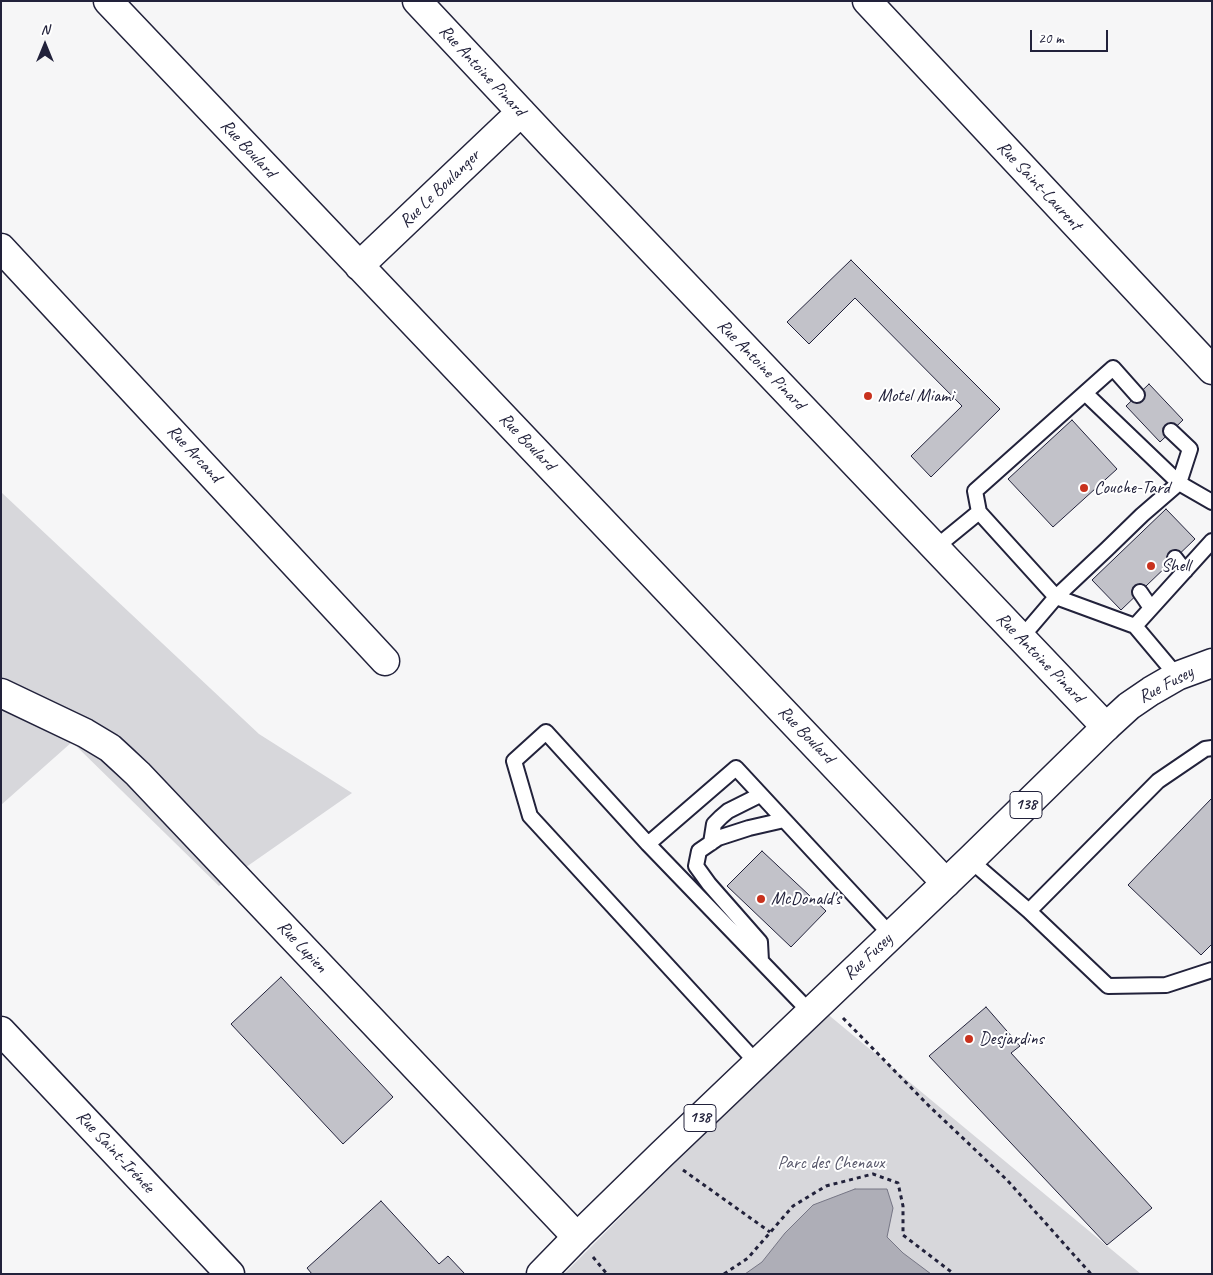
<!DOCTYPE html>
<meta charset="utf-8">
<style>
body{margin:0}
#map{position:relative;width:1213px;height:1275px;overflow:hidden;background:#f6f6f7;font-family:Caveat,sans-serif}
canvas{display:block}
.frame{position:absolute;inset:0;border:2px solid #22223b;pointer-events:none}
.north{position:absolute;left:20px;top:20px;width:50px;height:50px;-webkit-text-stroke:4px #fff;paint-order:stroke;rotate:0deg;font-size:14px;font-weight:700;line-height:20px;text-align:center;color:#22223b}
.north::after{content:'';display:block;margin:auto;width:18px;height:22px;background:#22223b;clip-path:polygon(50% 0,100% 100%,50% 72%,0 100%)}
.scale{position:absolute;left:1030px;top:30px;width:78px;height:22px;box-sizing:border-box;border:2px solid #22223b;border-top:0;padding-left:6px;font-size:15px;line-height:18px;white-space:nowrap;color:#22223b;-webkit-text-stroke:4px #fff;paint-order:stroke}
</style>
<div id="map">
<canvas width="1213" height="1275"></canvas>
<div class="frame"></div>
<div class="north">N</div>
<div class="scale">20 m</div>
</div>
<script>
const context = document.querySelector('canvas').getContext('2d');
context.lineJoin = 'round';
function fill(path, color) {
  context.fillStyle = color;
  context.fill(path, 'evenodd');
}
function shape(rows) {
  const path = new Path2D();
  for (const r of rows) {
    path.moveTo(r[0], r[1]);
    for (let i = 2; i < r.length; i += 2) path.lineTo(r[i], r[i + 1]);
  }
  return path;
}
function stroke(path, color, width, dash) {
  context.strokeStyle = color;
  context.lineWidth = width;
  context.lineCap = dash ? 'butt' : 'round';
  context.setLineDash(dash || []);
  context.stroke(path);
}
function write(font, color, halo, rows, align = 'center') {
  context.font = font + ' Caveat,sans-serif';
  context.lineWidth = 4;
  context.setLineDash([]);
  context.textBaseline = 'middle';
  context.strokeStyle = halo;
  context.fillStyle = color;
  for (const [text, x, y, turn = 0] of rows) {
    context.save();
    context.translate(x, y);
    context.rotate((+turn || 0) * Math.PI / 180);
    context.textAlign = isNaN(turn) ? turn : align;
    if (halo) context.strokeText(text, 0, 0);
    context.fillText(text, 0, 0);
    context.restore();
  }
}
fill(shape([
 [1,492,259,734,352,793,219,886,72,742,1,805],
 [825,1012,1141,1274,564,1274]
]), '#d7d7db');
const water = shape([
 [855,1189,887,1189,893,1208,887,1237,903,1253,931,1274,745,1274,762,1262,785,1233,813,1205,855,1189]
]);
fill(water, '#aeaeb7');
stroke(water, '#767685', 1);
const building = shape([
 [851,260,1000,409,931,477,911,456,962,406,855,298,809,344,787,322,851,260],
 [1149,384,1183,420,1160,442,1126,406,1149,384],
 [1072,420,1117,469,1053,527,1008,479,1072,420],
 [1166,509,1195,539,1121,610,1092,580,1166,509],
 [1212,798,1212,944,1201,955,1128,885,1212,798],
 [762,851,826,911,791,947,727,886,762,851],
 [281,977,393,1097,343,1144,231,1024,281,977],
 [986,1007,1020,1046,1011,1053,1152,1208,1107,1245,929,1056,986,1007],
 [381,1201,439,1264,448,1256,465,1274,312,1274,307,1268,381,1201]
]);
fill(building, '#c2c2c9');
stroke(building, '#22223b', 1);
const service = shape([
 [1085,393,1179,483,1190,449,1171,431],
 [979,512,975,491,1113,368,1137,395],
 [935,548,979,512,1056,597,1021,638],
 [1175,558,1185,571],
 [1140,592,1151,608],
 [1135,626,1212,541],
 [1177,676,1135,626,1056,597,1107,549,1142,515,1179,483,1212,502],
 [711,843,714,824,721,817,728,811,760,795],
 [648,844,736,768,891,935],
 [970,860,1029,911,1158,781,1205,749,1212,748],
 [1029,911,1108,986,1166,985,1212,970],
 [761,961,760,942,709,884,696,866,699,851,718,838,749,828,784,820],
 [757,1063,530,816,514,761,546,732,648,844,810,1012]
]);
const minor = shape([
 [108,1,946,883],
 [417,1,551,144,1106,727],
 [1,248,385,661],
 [359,266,521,112],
 [1,693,85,733,110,748,123,760,138,774,577,1237],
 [1,1031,230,1274]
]);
const tertiary = shape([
 [867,1,1212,370]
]);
const primary = shape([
 [541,1274,577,1237,661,1155,970,860,1106,727,1129,706,1151,691,1177,676,1212,663]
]);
stroke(service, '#22223b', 18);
stroke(minor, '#22223b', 31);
stroke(tertiary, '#22223b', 31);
stroke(primary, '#22223b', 31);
stroke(shape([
 [843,1018,930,1107,1007,1180,1091,1274],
 [683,1170,770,1232],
 [593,1257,607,1274],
 [724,1274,748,1258,793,1206,826,1186,873,1174,898,1183,903,1206,903,1235,954,1274]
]), '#22223b', 3, [4, 4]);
stroke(service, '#fff', 14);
stroke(minor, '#fff', 28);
stroke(tertiary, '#fff', 28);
stroke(primary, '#fff', 28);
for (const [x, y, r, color] of [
 [868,396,5,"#c8321e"],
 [1084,488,5,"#c8321e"],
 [1151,566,5,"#c8321e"],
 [761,899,5,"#c8321e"],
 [969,1039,5,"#c8321e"]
]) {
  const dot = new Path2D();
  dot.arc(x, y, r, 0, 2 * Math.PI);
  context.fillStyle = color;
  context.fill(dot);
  stroke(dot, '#fff', 2);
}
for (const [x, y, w] of [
 [1026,805,32],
 [700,1118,32]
]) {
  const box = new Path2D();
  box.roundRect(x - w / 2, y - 13.5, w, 27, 4);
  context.fillStyle = '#fff';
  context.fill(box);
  stroke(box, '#22223b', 1);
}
write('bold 16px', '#22223b', null, [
 ["138",1026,805],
 ["138",700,1118]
]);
write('18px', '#22223b', '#fff', [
 ["Rue Antoine Pinard",482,71,47],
 ["Rue Boulard",248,149,47],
 ["Rue Saint-Laurent",1039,186,47],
 ["Rue Le Boulanger",440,189,-44],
 ["Rue Antoine Pinard",761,365,46],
 ["Rue Boulard",527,442,46],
 ["Rue Arcand",194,454,47],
 ["Rue Antoine Pinard",1040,658,46],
 ["Rue Fusey",1166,685,-28],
 ["Rue Boulard",806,735,46],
 ["Rue Lupien",302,947,47],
 ["Rue Fusey",868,957,-43],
 ["Rue Saint-Irénée",115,1152,47]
]);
write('18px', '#22223b', '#fff', [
 ["Motel Miami",878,396],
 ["Couche-Tard",1094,488],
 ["Shell",1161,566],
 ["McDonald's",771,899],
 ["Desjardins",979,1039]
], 'left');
write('18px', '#58586b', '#fff', [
 ["Parc des Chenaux",831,1163]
]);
</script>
